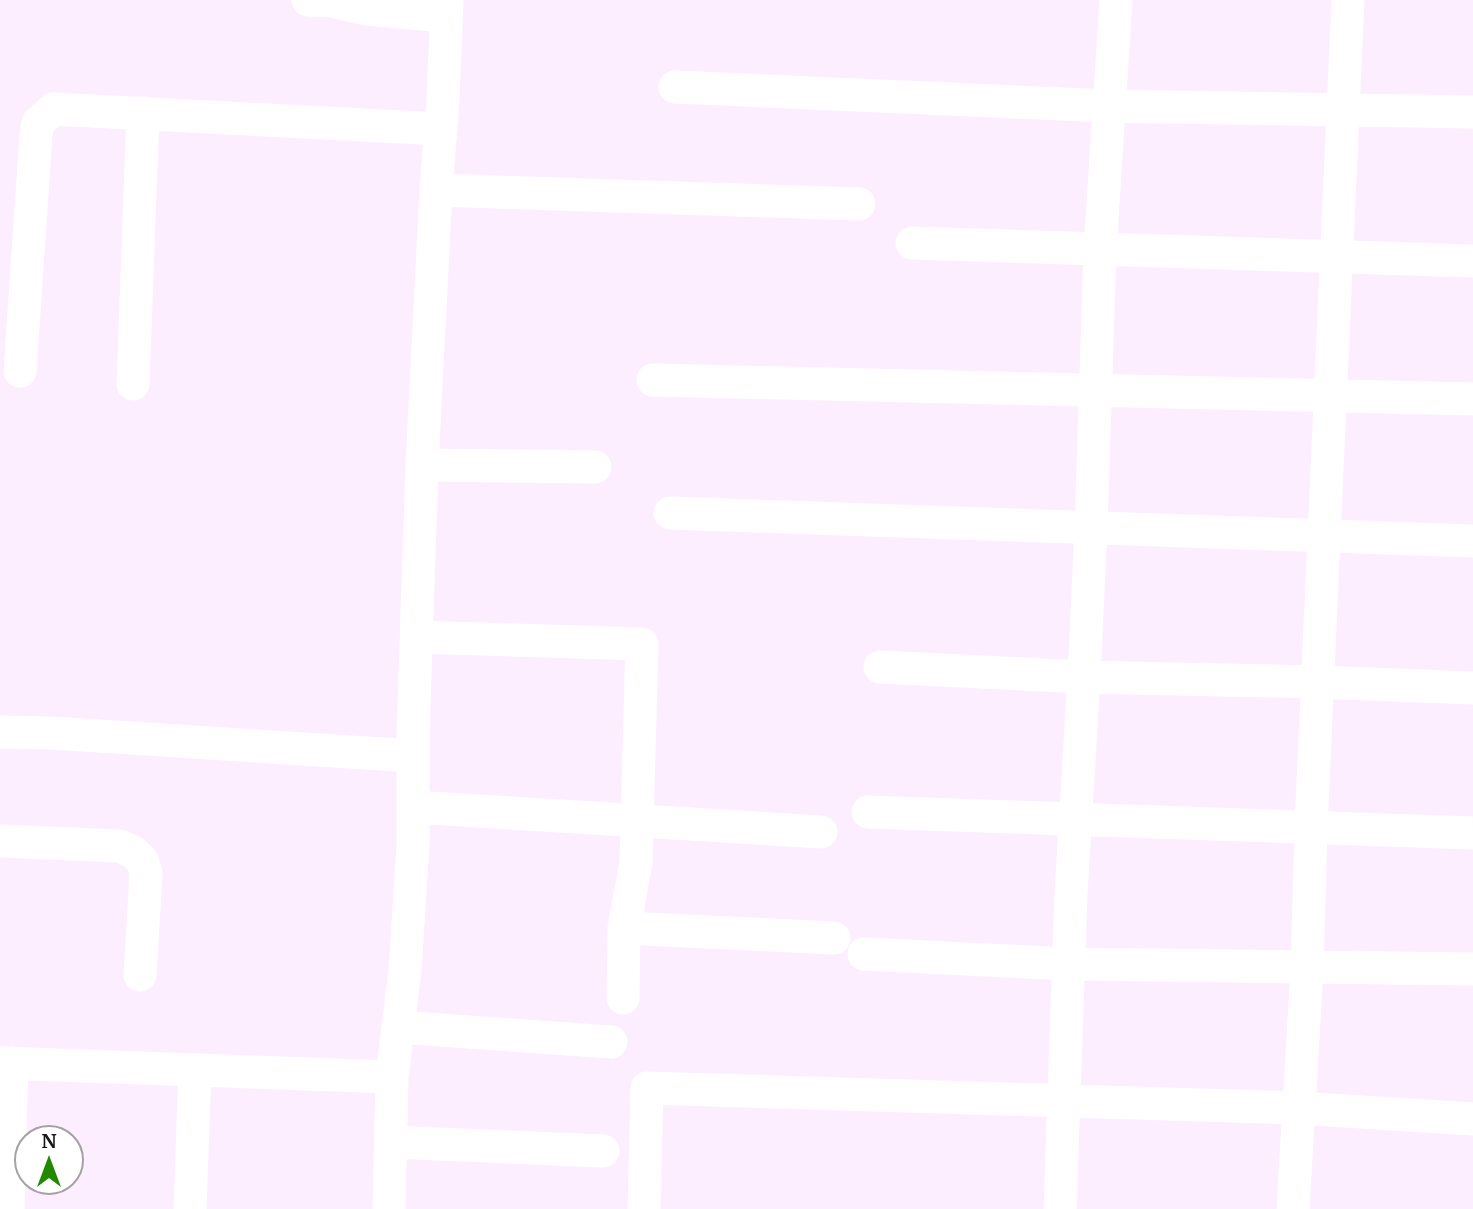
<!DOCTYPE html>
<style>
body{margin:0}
#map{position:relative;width:1473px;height:1209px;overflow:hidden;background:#fceefe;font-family:Merriweather,serif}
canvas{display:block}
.north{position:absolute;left:14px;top:1125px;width:70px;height:70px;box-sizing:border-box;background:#fff;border:2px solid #a3a1a3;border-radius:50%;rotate:0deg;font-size:19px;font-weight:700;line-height:28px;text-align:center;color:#181419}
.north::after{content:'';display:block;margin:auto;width:24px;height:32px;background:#218900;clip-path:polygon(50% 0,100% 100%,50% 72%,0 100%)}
</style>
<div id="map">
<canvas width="1473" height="1209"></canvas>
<div class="north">N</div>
</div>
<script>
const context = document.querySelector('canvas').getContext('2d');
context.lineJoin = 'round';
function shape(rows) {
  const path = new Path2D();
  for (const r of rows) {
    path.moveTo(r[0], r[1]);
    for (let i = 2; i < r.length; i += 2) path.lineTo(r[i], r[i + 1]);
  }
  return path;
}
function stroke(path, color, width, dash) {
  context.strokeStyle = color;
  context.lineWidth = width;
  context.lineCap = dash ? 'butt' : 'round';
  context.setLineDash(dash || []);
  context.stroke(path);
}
stroke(shape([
 [308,0,331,1,366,9,446,16],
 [675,87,1107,106,1473,112],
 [436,190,859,204],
 [912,243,1473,261],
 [20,371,36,135,38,123,53,109,441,129],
 [653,380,1473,399],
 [133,384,143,113],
 [422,465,595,467],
 [670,513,1473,541],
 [417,637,642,644,636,862,624,928,623,998],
 [880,667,1084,677,1317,682,1473,688],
 [0,732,52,733,413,756],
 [413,807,821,832],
 [868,812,1473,833],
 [0,841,120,846,133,852,142,860,146,873,140,975],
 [624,928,834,938],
 [864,954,1068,964,1473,969],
 [398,1027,611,1042],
 [0,1063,392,1077],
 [391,1142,603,1151],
 [8,1209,12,1063],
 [190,1209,195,1070],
 [389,1209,392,1077,405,970,413,845,413,735,422,465,436,190,443,101,447,0],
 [644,1209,647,1088,1298,1108,1473,1119],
 [1060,1209,1071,894,1084,677,1091,528,1100,250,1116,0],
 [1293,1209,1307,969,1311,828,1348,0]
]), '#fff', 33);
</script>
